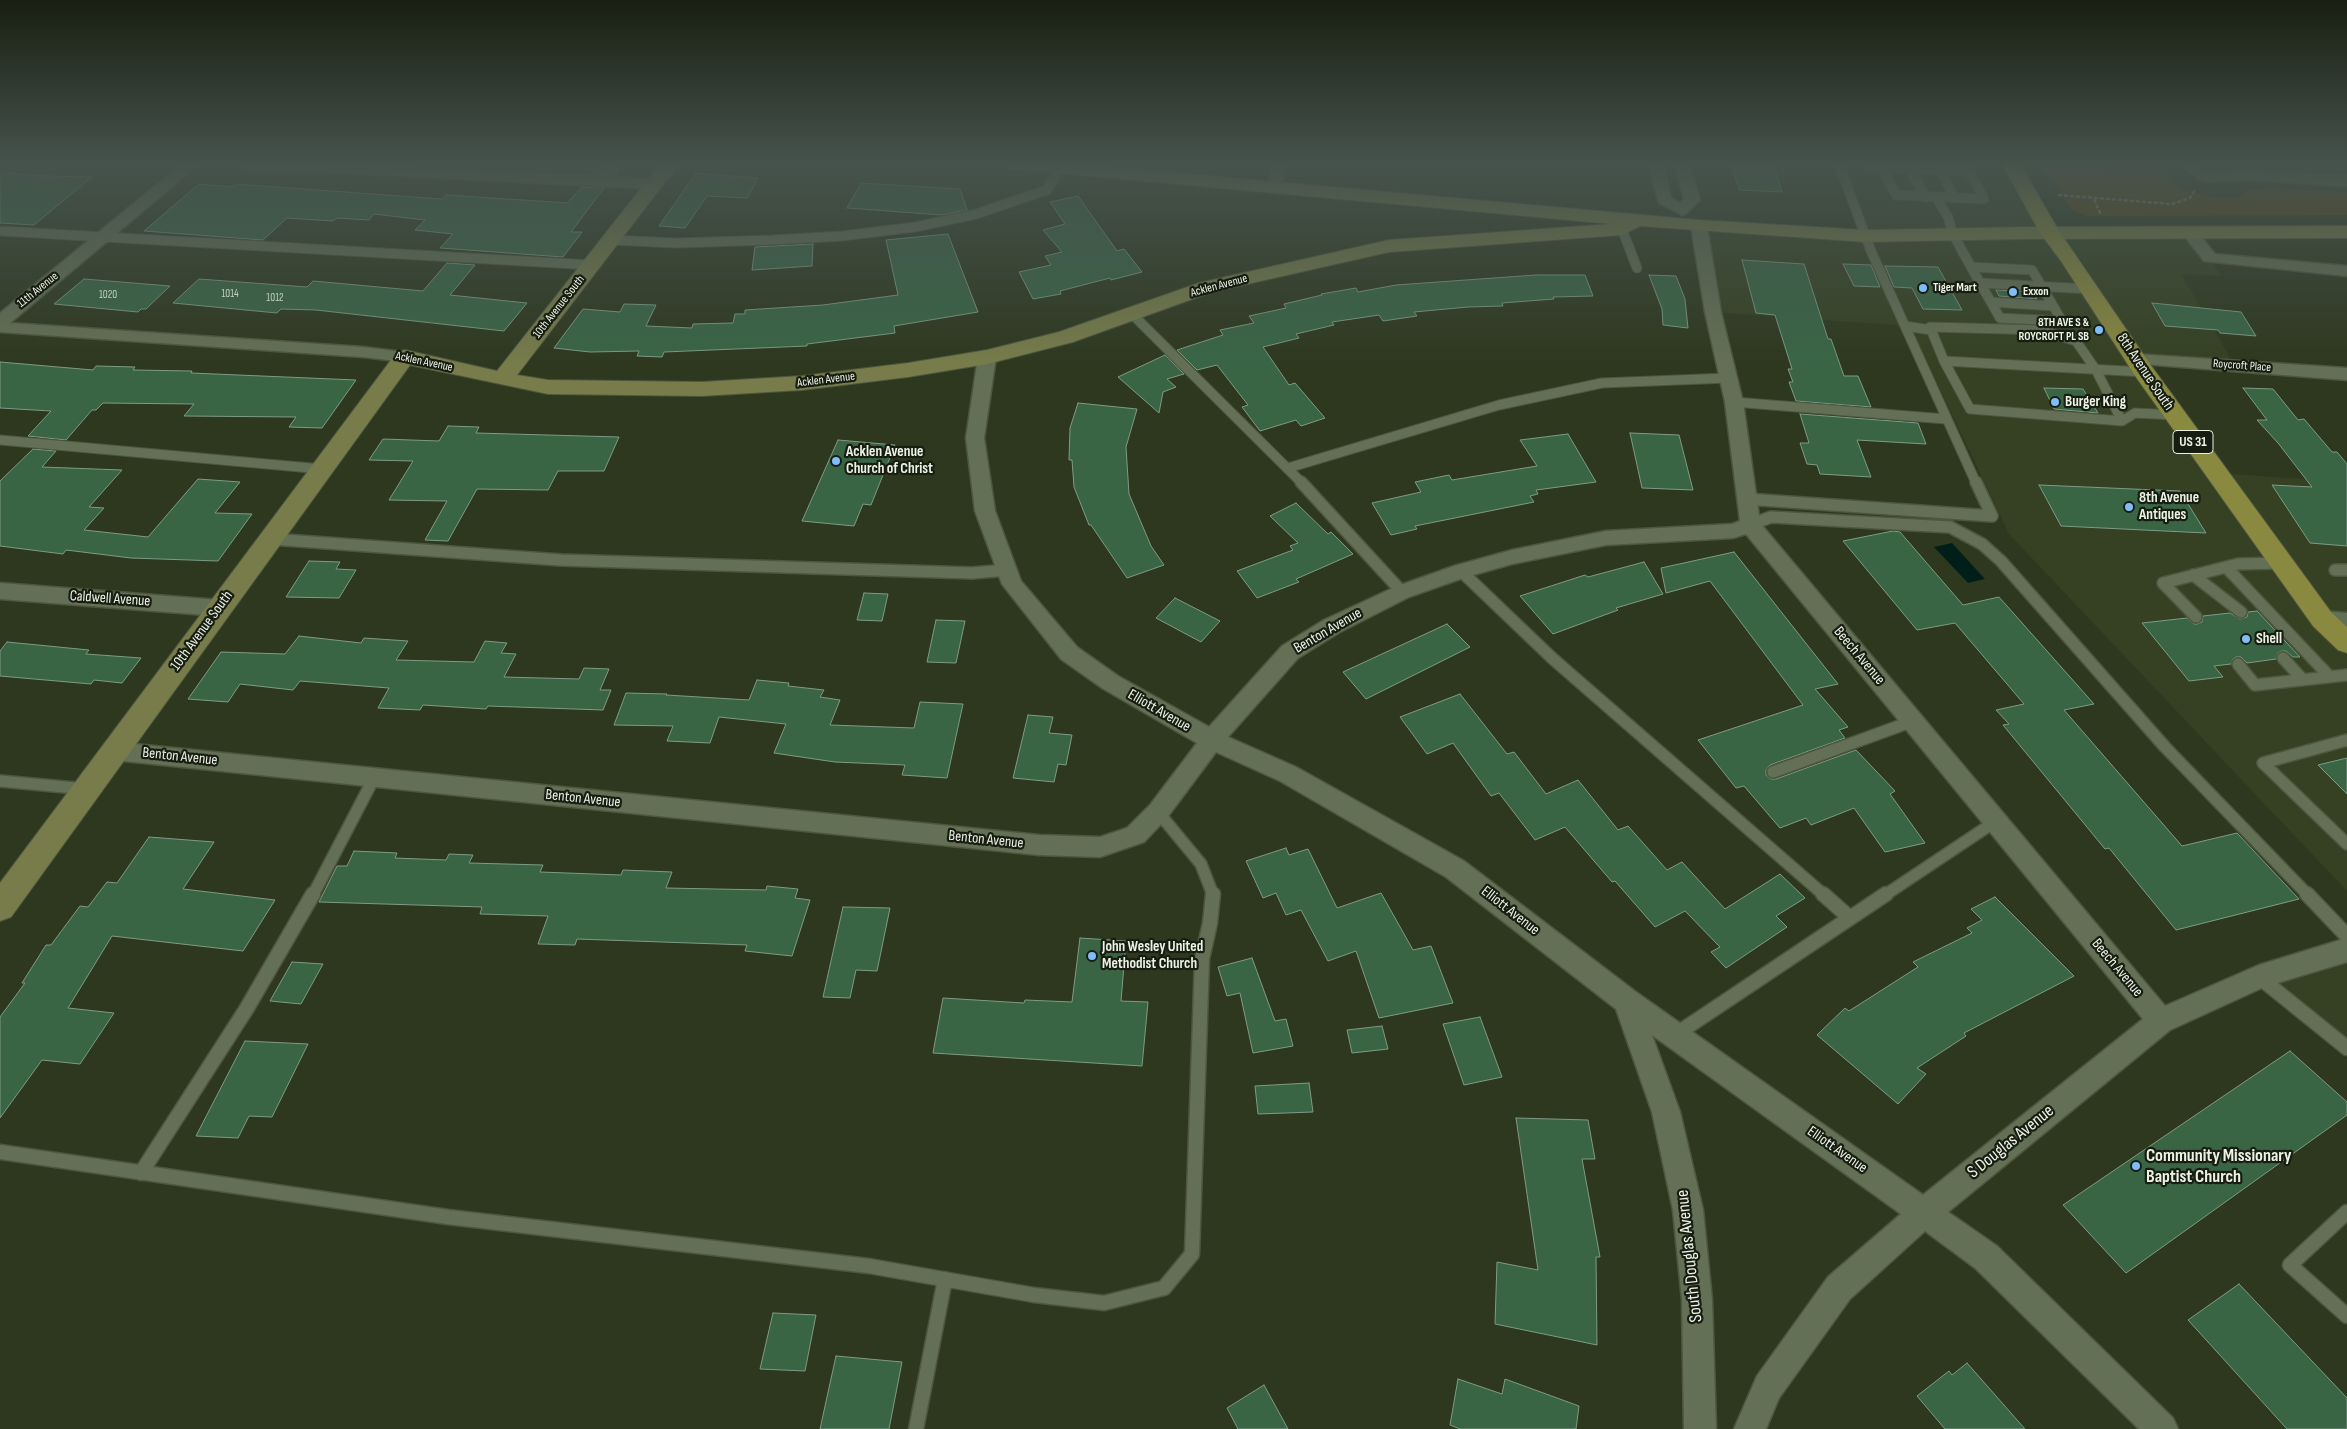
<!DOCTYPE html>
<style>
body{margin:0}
canvas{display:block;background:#2e381f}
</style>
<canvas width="2347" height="1429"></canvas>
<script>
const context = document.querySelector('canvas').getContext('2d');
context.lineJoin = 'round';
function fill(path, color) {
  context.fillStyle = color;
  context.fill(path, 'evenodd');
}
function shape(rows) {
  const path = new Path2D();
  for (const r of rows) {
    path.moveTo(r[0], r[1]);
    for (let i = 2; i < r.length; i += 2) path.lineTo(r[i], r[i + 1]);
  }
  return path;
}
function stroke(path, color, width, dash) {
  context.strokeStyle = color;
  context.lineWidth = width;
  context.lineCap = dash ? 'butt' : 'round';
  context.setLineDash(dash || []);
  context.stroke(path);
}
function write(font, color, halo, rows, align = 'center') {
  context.font = font + ' "Sofia Sans Condensed",sans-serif';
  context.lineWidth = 4.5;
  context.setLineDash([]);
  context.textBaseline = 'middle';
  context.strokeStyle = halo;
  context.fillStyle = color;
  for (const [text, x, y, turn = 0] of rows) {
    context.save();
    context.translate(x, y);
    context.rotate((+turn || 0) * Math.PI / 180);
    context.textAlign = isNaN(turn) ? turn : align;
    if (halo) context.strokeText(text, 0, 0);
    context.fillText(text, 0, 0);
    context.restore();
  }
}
fill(shape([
 [1839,164,2011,164,2050,233,2189,232,2210,258,2221,276,2181,274,2235,366,2137,359,2215,473,2347,482,2347,891,2009,534,1910,326,1713,312,1699,226,1865,236],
 [2347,950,2347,1048,2259,977]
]), '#354122');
fill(shape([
 [2041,166,2163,171,2173,183,2183,189,2207,196,2222,198,2241,197,2248,190,2272,188,2347,192,2347,215,2087,216,2071,209]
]), '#5a4114');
fill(shape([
 [1952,543,1985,579,1968,583,1934,547]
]), '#001f18');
const building = shape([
 [599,164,611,164,618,170,614,175,591,174,599,164],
 [1731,164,1773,164,1782,192,1739,190,1731,164],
 [0,172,45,176,92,177,34,225,0,223,0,172],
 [696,173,758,178,747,198,707,196,685,228,659,226,696,173],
 [861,183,960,189,967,210,941,215,847,208,861,183],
 [199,184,232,187,235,184,442,199,446,195,568,203,581,187,604,188,571,232,582,232,563,257,440,248,453,234,415,230,425,220,374,214,369,220,337,218,333,221,287,218,263,240,144,231,199,184],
 [1078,196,1117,251,1124,249,1142,272,1111,280,1110,278,1060,291,1061,294,1033,299,1019,272,1051,265,1045,256,1062,252,1043,230,1065,224,1050,202,1078,196],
 [948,234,978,312,894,326,895,333,807,344,807,346,664,352,662,357,637,356,639,351,590,352,554,348,583,309,620,312,624,304,656,305,646,326,692,328,693,324,733,323,735,314,745,314,745,310,823,305,898,295,886,240,948,234],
 [813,244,812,266,752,270,755,247,813,244],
 [1742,260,1804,264,1828,339,1831,339,1844,376,1858,376,1871,407,1796,401,1789,382,1793,382,1788,369,1792,369,1775,315,1756,313,1742,260],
 [447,263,475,265,450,295,527,303,504,331,316,310,281,309,277,313,173,303,199,279,307,287,313,281,423,291,447,263],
 [1843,264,1871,265,1880,287,1854,286,1843,264],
 [1885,266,1938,267,1962,310,1923,309,1912,288,1894,287,1885,266],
 [1536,275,1585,275,1593,296,1553,297,1554,299,1502,303,1503,306,1468,307,1414,312,1417,316,1383,321,1379,315,1332,322,1334,325,1296,334,1299,338,1263,347,1289,385,1295,383,1325,418,1301,426,1296,420,1260,431,1242,407,1248,405,1217,365,1197,370,1177,350,1223,335,1220,330,1254,323,1249,316,1286,308,1284,304,1322,295,1321,294,1356,288,1358,292,1396,285,1536,275],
 [1649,275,1676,276,1685,299,1688,328,1663,325,1662,309,1649,275],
 [84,279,170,286,146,309,141,309,138,312,54,304,84,279],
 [1996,290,2033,292,2037,299,1999,296,1996,290],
 [2152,303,2241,312,2256,336,2220,333,2218,330,2165,326,2152,303],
 [1165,355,1184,374,1167,379,1176,387,1163,392,1159,413,1118,377,1165,355],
 [0,362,93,370,96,366,135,367,133,370,192,371,191,373,356,380,322,428,289,427,296,417,184,416,194,404,103,403,96,410,92,410,66,440,28,436,51,411,0,408,0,362],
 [2044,388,2083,389,2098,413,2054,409,2044,388],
 [2243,388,2273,389,2298,420,2304,419,2332,452,2337,452,2347,464,2347,546,2310,543,2272,485,2312,487,2278,443,2257,420,2267,420,2243,388],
 [1078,403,1137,409,1126,447,1129,494,1151,546,1164,565,1127,578,1091,525,1089,525,1074,487,1072,460,1069,460,1070,428,1078,403],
 [1800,414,1918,423,1926,444,1857,440,1871,477,1820,474,1817,465,1807,464,1800,443,1809,443,1800,414],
 [448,426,479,427,476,433,619,437,604,471,558,471,548,490,477,489,448,541,425,540,447,501,389,500,413,461,369,460,383,439,439,441,448,426],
 [1630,433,1679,435,1693,490,1642,488,1630,433],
 [1568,434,1596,482,1536,490,1538,494,1530,496,1534,502,1415,526,1417,529,1391,535,1372,503,1421,492,1415,482,1449,475,1452,480,1537,466,1520,440,1568,434],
 [838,440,895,445,871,505,863,504,854,526,802,521,838,440],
 [33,449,56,451,42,467,122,470,89,507,104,508,84,530,148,537,198,479,240,482,215,513,252,514,218,561,131,558,66,550,63,554,0,546,0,481,33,449],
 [2039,485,2180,491,2206,533,2061,526,2039,485],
 [1296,503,1328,534,1331,532,1353,554,1296,579,1299,582,1257,598,1237,571,1293,550,1290,546,1298,543,1270,516,1296,503],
 [1893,531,1900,532,1963,605,1999,597,2094,704,2064,710,2182,846,2237,833,2299,899,2176,930,2109,848,2105,849,2003,725,2009,724,1996,710,2024,704,1955,623,1917,630,1843,541,1893,531],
 [1734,552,1838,684,1815,689,1848,727,1839,730,1845,738,1770,765,1766,770,1766,775,1771,779,1776,779,1856,750,1895,791,1890,794,1925,843,1885,852,1854,808,1811,825,1806,818,1780,828,1744,786,1736,788,1698,740,1803,705,1710,581,1666,593,1661,568,1734,552],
 [309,561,340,562,336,569,356,570,339,598,286,597,309,561],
 [1644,562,1663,594,1616,608,1618,610,1553,634,1520,596,1585,575,1588,577,1644,562],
 [864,593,888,594,882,621,857,620,864,593],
 [1175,598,1220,621,1201,642,1156,618,1175,598],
 [2257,611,2300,657,2293,657,2286,651,2282,651,2278,653,2276,659,2247,663,2241,657,2236,657,2233,659,2231,664,2214,666,2223,677,2189,681,2142,623,2187,618,2194,624,2197,624,2202,622,2203,616,2230,613,2240,619,2247,617,2248,612,2257,611],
 [936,620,965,621,956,663,927,662,936,620],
 [1447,624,1470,647,1366,699,1343,672,1447,624],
 [299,636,361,643,364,638,408,641,396,660,474,662,485,641,507,643,501,653,516,654,504,677,579,679,584,668,609,669,600,690,611,690,603,710,488,706,486,709,423,705,420,710,378,708,389,688,300,681,293,690,240,684,228,702,188,699,221,652,285,654,299,636],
 [7,642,89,650,86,654,141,658,122,683,94,680,91,684,0,676,0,651,7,642],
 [757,680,789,683,788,686,824,690,820,697,840,700,830,725,914,728,920,702,963,704,947,778,902,775,905,765,835,762,774,753,786,724,719,717,710,743,667,741,673,726,614,725,626,693,667,694,666,695,749,700,757,680],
 [1460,694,1507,754,1514,752,1546,794,1578,780,1618,830,1628,826,1667,870,1682,862,1725,909,1780,874,1805,898,1776,916,1787,927,1726,968,1711,952,1720,947,1685,911,1655,927,1615,881,1612,882,1565,827,1535,840,1499,793,1491,796,1453,743,1427,754,1400,717,1460,694],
 [1028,715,1053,717,1049,733,1072,735,1066,765,1058,764,1054,782,1013,778,1028,715],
 [2347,758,2347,794,2318,765,2347,758],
 [149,837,214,842,183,889,275,900,243,951,112,936,68,1008,114,1013,80,1064,42,1060,0,1118,0,1017,25,983,22,983,46,945,51,945,80,906,88,907,107,882,117,883,149,837],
 [1286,848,1289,855,1308,849,1337,908,1381,893,1413,950,1431,946,1453,1003,1379,1018,1356,951,1328,961,1301,910,1286,915,1276,893,1263,898,1246,861,1286,848],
 [354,851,397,853,395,858,446,860,449,854,473,855,469,863,543,865,540,872,621,875,623,870,672,872,666,888,766,890,767,886,798,889,795,898,810,900,792,956,745,951,747,945,577,939,575,945,538,944,548,916,480,914,482,907,319,902,337,866,347,866,354,851],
 [1995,897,2074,976,1964,1033,1966,1036,1917,1068,1926,1074,1898,1104,1817,1035,1845,1008,1849,1011,1918,967,1913,962,1972,933,1967,928,1982,920,1971,909,1995,897],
 [843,907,890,908,877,971,856,970,850,998,823,997,843,907],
 [1080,938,1126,941,1121,1001,1148,1002,1142,1066,933,1053,943,998,1024,1003,1025,1000,1072,1002,1080,938],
 [1252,958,1275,1021,1286,1019,1293,1046,1253,1053,1240,993,1227,996,1218,967,1252,958],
 [292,962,323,964,301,1004,270,1001,292,962],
 [1480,1017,1502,1077,1464,1085,1443,1024,1480,1017],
 [1382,1026,1388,1049,1352,1053,1347,1030,1382,1026],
 [245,1041,308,1044,272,1117,249,1116,238,1138,196,1136,245,1041],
 [2290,1051,2347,1102,2347,1115,2126,1273,2063,1205,2290,1051],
 [1309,1083,1313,1112,1258,1114,1255,1086,1309,1083],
 [1516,1118,1588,1120,1595,1159,1582,1159,1600,1257,1596,1257,1597,1345,1495,1324,1497,1262,1538,1270,1516,1118],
 [2239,1284,2347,1398,2347,1429,2287,1429,2188,1320,2239,1284],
 [773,1313,816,1315,805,1371,760,1369,773,1313],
 [836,1356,902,1362,889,1429,820,1429,836,1356],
 [1967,1363,2025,1429,1945,1429,1917,1396,1949,1371,1952,1375,1967,1363],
 [1458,1379,1502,1394,1505,1379,1579,1406,1576,1429,1460,1429,1450,1425,1458,1379],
 [1264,1385,1288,1429,1238,1429,1227,1408,1264,1385]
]);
fill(building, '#396545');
stroke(building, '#7f9a85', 1);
const laneFar2 = shape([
 [1839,164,1871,251,1976,483],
 [1873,164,1874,167,1957,171,1954,164],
 [2186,164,2204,177],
 [1882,167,1896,195,1984,199,1969,171,1957,171],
 [1910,169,1925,197],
 [1940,170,1955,198],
 [1936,197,1948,217,1953,234,1971,267],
 [1622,229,1637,268],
 [0,231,592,265],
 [612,240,676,243,772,240,842,236,915,227,976,214,1047,190,1059,169],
 [1971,267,2032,270,2062,321,2000,318,1971,267],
 [1980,283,2090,289],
 [1991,302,2053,306],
 [1132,314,1302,483],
 [1905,326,1931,330],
 [1930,327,2040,330,2076,341,2096,370,2122,421,1970,409,1944,361,1930,327],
 [1944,361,2144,372],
 [1734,402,1946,419],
 [2122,421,2135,413,2175,415],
 [0,440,322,469],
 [1288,468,1499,405,1602,383,1728,378]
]);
const laneFar1 = shape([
 [1301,482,1402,592],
 [1746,499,1992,516,1976,482],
 [1750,525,1771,517,1950,527,1982,544,2001,561,2165,747,2308,895],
 [271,539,561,560,972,573,1007,570],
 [2226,567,2330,677],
 [2335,570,2347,570],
 [1461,571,1552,658,1824,895],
 [2193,575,2241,612],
 [2196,617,2163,583,2238,564,2282,563],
 [2283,658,2303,680],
 [2238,664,2255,685,2347,675],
 [2347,740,2263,763,2347,844],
 [1773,772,1913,721],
 [0,781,86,789],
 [1158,812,1201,864,1213,895],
 [313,895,374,778],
 [1885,895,1996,821]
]);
const lane = shape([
 [1823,894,1850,918],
 [2307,894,2347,936],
 [2259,977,2347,1048],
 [1675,1035,1886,894],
 [0,1152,448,1217,869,1266,1034,1295,1104,1303,1164,1288,1192,1254,1202,959,1210,923,1213,894],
 [141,1173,247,1008,313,894],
 [2347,1212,2290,1265,2347,1316],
 [916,1429,945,1279]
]);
const street = shape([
 [182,164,199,164,10,323,363,347,411,353,414,357,411,361,405,362,363,357,0,332,0,313,182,164],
 [235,164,341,164,655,179,663,184,655,189,242,168,235,164],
 [1272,164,1286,164,1281,190,1276,192,1268,187,1272,164],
 [1648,164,1663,164,1671,198,1680,203,1684,199,1674,164,1689,164,1700,200,1687,213,1682,215,1659,203,1648,164],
 [2248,170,2347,176,2347,186,2248,180,2204,182,2196,177,2204,172,2248,170],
 [1699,221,1705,223,1707,226,1721,312,1743,402,1760,523,2165,1006,2259,965,2347,938,2347,962,2264,987,2170,1030,1948,1212,1997,1246,2173,1418,2178,1429,2139,1429,1975,1268,1925,1231,1850,1299,1779,1398,1766,1429,1734,1429,1757,1376,1828,1277,1901,1214,1652,1035,1680,1112,1703,1210,1712,1300,1716,1429,1684,1429,1682,1300,1673,1210,1652,1112,1616,1009,1446,877,1280,781,1216,752,1166,819,1144,842,1100,857,1039,855,114,760,106,758,102,751,106,744,114,742,1039,835,1100,837,1127,828,1150,805,1197,743,1102,688,1061,659,1002,584,975,511,966,438,978,357,981,353,987,352,993,353,996,357,984,438,995,511,1021,581,1077,647,1118,676,1209,727,1282,646,1324,620,1395,587,1454,566,1512,550,1606,531,1732,524,1740,521,1725,402,1705,312,1691,226,1693,223,1699,221],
 [1746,534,2143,1019,1923,1195,1636,992,1464,861,1296,767,1228,737,1298,658,1340,632,1409,597,1466,577,1512,564,1606,545,1733,538,1746,534],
 [2189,227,2195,229,2215,254,2347,266,2347,276,2204,261,2181,232,2183,229,2189,227],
 [2136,354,2347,368,2347,380,2130,363,2127,359,2130,355,2136,354],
 [0,583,219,600,226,603,230,608,226,613,219,616,0,599,0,583],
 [2322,611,2347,613,2347,629,2315,625,2311,619,2315,613,2322,611]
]);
const secondary = shape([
 [660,164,679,164,517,375,548,380,702,382,802,376,908,363,987,350,1059,332,1199,283,1389,240,1612,224,1013,169,1007,168,1004,164,1077,164,1699,220,1865,230,2026,227,2347,226,2347,238,2026,239,1865,242,1640,226,1622,235,1389,252,1212,292,1073,342,987,364,908,377,802,390,702,396,548,394,410,365,11,917,0,921,0,883,397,352,405,350,497,371,660,164]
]);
const primary = shape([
 [2002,164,2020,164,2059,231,2152,367,2331,612,2347,627,2347,653,2338,650,2313,626,2136,377,2061,261,2040,233,2002,164]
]);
stroke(laneFar2, '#4e5640', 11);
stroke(laneFar1, '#4e5640', 14);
stroke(lane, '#4e5640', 17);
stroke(street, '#4e5640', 3);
stroke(secondary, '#4e5640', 2);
stroke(primary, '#4e5640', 2);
stroke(shape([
 [2058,195,2172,204,2190,198,2195,190],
 [2094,199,2101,215]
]), '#828a76', 2.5, [4, 2]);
stroke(laneFar2, '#647055', 9);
stroke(laneFar1, '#647055', 11);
stroke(lane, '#647055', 14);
fill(street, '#647055');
fill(secondary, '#777c4a');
fill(primary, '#8a8940');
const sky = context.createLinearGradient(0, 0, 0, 364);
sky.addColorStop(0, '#191f11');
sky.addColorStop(0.45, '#46534d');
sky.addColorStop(1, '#46534d00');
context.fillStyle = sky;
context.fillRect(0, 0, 2347, 364);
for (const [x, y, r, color] of [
 [1923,288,5,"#7fbdfa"],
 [2013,292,5,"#7fbdfa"],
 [2099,330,5,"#7fbdfa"],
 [2055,402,5,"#7fbdfa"],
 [836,461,5,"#7fbdfa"],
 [2129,507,5,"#7fbdfa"],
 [2246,639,5,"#7fbdfa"],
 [1092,956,5,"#7fbdfa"],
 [2136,1166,5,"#7fbdfa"]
]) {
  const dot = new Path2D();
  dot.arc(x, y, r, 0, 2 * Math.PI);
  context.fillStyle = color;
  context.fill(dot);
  stroke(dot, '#181d12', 2);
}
write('11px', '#bfd0bc', null, [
 ["1014",230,294],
 ["1020",108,295],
 ["1012",275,298]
]);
write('12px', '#ecf3e4', '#181d12', [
 ["Acklen Avenue",1219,286,-15],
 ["11th Avenue",38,290,-39],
 ["10th Avenue South",559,307,-52],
 ["Acklen Avenue",424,362,12],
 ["Roycroft Place",2242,366,4],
 ["Acklen Avenue",826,380,-7]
]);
write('bold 12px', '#ecf3e4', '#181d12', [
 ["Tiger Mart",1933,288],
 ["Exxon",2023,292],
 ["8TH AVE S &",2089,323,"right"],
 ["ROYCROFT PL SB",2089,337,"right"]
], 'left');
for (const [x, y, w] of [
 [2193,442,40]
]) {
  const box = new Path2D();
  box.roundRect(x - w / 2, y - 11.5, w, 23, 4);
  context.fillStyle = '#181d12';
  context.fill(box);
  stroke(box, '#ecf3e4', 1);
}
write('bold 14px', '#ecf3e4', null, [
 ["US 31",2193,442]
]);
write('15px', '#ecf3e4', '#181d12', [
 ["8th Avenue South",2145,372,56],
 ["Caldwell Avenue",110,599,4],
 ["10th Avenue South",202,631,-54],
 ["Benton Avenue",1328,631,-30],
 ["Beech Avenue",1859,656,50],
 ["Elliott Avenue",1159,711,30],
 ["Benton Avenue",180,757,6],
 ["Benton Avenue",583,799,6],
 ["Benton Avenue",986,840,6],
 ["Elliott Avenue",1510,911,38],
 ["Beech Avenue",2117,968,50],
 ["Elliott Avenue",1837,1150,35]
]);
write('bold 15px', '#ecf3e4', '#181d12', [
 ["Burger King",2065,402],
 ["Acklen Avenue",846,452],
 ["Church of Christ",846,469],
 ["8th Avenue",2139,498],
 ["Antiques",2139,515],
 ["Shell",2256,639],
 ["John Wesley United",1102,947],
 ["Methodist Church",1102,964]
], 'left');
write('18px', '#ecf3e4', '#181d12', [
 ["S Douglas Avenue",2011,1142,-39],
 ["South Douglas Avenue",1690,1256,-96]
]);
write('bold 18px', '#ecf3e4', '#181d12', [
 ["Community Missionary",2146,1156],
 ["Baptist Church",2146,1177]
], 'left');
</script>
